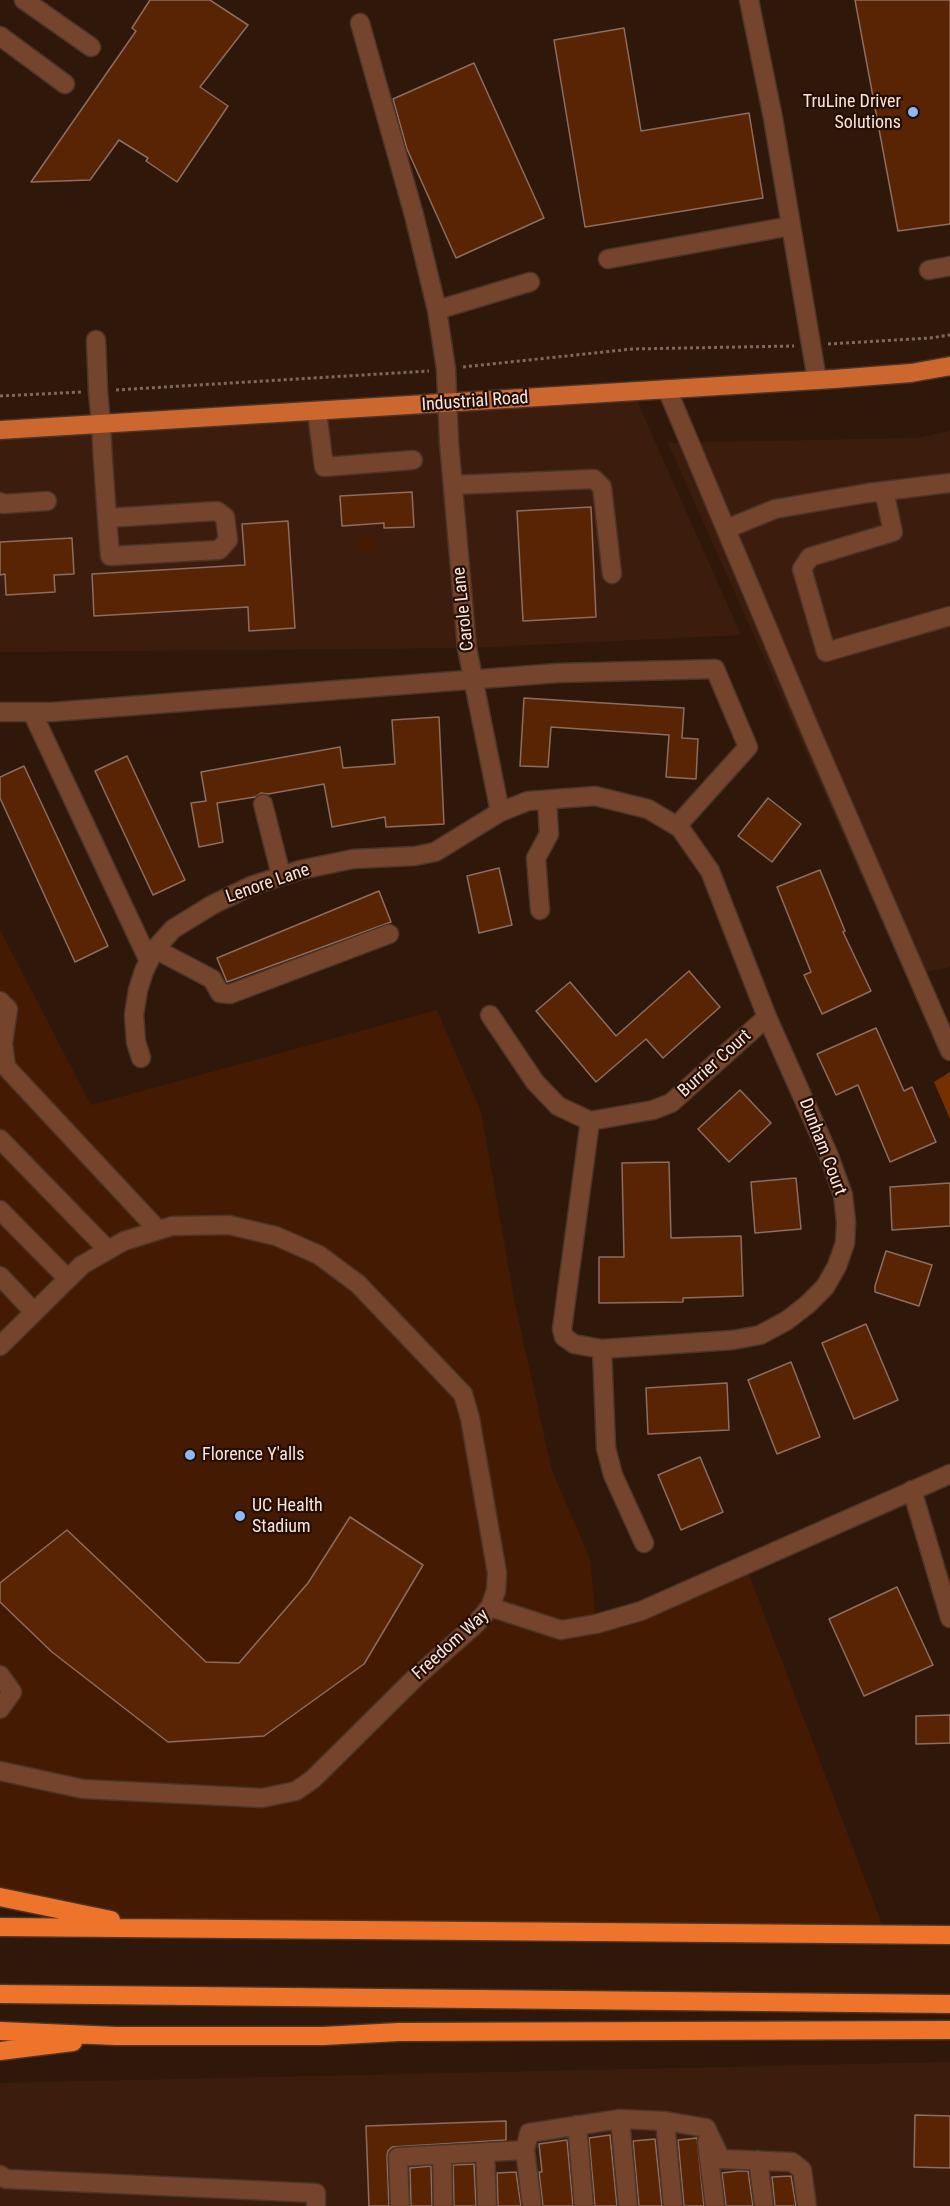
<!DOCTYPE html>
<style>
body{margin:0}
canvas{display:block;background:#2f170a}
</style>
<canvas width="950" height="2206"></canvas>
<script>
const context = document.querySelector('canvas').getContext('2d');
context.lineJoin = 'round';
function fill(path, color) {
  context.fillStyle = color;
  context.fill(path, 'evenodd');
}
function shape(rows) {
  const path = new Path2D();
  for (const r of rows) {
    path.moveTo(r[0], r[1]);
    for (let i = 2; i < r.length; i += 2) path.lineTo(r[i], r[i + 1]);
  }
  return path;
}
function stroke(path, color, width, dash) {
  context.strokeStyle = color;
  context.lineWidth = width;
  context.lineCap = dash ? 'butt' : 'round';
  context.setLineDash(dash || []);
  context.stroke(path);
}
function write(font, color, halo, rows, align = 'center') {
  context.font = font + ' "Roboto Condensed",sans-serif';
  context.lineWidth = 4.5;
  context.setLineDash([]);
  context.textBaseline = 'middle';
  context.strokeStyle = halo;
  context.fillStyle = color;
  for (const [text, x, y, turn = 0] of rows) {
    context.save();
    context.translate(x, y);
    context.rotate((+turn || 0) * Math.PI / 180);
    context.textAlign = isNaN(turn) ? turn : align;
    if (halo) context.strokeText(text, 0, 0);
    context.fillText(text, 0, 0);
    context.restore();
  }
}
fill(shape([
 [633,392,741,635,467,648,0,652,0,430],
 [950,431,950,967,906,976,668,443,918,438],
 [950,2062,950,2206,0,2206,0,2083]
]), '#3c1d0d');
fill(shape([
 [375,535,376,552,357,553,355,536],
 [0,930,91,1105,437,1010,481,1112,514,1299,552,1471,590,1559,596,1624,745,1564,886,1935,154,1929,0,1897]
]), '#441a02');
fill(shape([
 [950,1072,950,1119,934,1082]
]), '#763000');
const building = shape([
 [150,0,210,0,248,25,200,87,228,106,177,182,146,161,148,158,119,140,90,180,31,182,136,31,132,28,150,0],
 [855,0,950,0,950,224,898,231,855,0],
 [624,28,641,131,749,113,763,198,585,227,554,40,624,28],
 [474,63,544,218,456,258,407,149,393,99,474,63],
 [412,492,414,527,384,528,384,523,342,526,340,496,412,492],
 [591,507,596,617,523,621,517,511,591,507],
 [288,521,295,628,249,631,248,607,94,616,92,574,245,565,242,524,288,521],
 [72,538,74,574,54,575,55,592,6,595,5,574,0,575,0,542,72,538],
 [524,698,684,708,682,738,698,739,696,779,666,777,669,735,551,727,548,767,520,766,524,698],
 [439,717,444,824,386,827,385,817,332,827,324,784,268,794,261,793,255,797,217,803,223,842,199,847,191,803,206,801,201,772,340,747,343,768,395,764,392,720,439,717],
 [127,756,185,880,153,895,95,771,127,756],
 [24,766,108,946,75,962,0,798,0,777,24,766],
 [768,798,801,824,772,862,738,836,768,798],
 [499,868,512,925,479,933,467,876,499,868],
 [820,870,845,931,843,932,871,991,822,1014,804,975,811,972,777,887,820,870],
 [379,891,391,922,227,982,217,958,379,891],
 [689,971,720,1007,663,1058,646,1039,596,1082,536,1011,570,982,616,1036,689,971],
 [876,1028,904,1091,912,1087,936,1142,890,1162,858,1085,836,1095,817,1054,876,1028],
 [740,1090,771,1123,729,1162,698,1129,740,1090],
 [669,1162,671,1238,741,1236,743,1296,683,1298,683,1302,599,1303,599,1257,624,1257,622,1163,669,1162],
 [796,1178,801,1229,755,1233,751,1182,796,1178],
 [950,1183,950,1226,892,1230,890,1187,950,1183],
 [886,1251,932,1265,919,1306,875,1292,875,1286,886,1251],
 [866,1324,898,1400,854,1419,822,1343,866,1324],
 [791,1362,820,1437,777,1454,748,1380,791,1362],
 [727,1383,729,1430,648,1434,646,1388,727,1383],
 [700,1457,723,1512,681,1530,658,1475,700,1457],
 [350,1517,423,1565,364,1664,264,1736,168,1742,52,1652,0,1602,0,1583,67,1530,206,1662,239,1663,308,1583,350,1517],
 [897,1587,933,1665,864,1696,829,1619,897,1587],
 [950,1715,950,1743,916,1744,916,1716,950,1715],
 [915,2115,950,2116,950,2168,914,2167,915,2115],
 [506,2121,506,2140,392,2147,388,2151,387,2157,389,2206,369,2206,366,2126,506,2121],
 [610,2135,617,2206,595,2206,589,2138,610,2135],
 [697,2138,704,2206,684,2206,678,2140,697,2138],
 [655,2139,662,2206,639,2206,633,2141,655,2139],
 [567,2140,573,2206,543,2206,539,2172,542,2172,539,2144,567,2140],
 [474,2164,476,2206,454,2206,453,2165,474,2164],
 [431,2166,432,2206,411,2206,410,2168,431,2166],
 [739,2171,748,2171,753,2206,726,2206,722,2173,739,2171],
 [516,2172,521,2206,498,2206,497,2173,516,2172],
 [791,2176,796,2206,775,2206,772,2177,791,2176]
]);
fill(building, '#592403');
stroke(building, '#8c6d5f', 1.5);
const minor = shape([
 [24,0,91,47],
 [749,0,773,118,817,380],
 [360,23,414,215,437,310,446,369,449,442,467,648,500,812],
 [0,36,65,84],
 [608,259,791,226],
 [929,270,950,266],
 [437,310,530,282],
 [96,340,98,391,101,424,103,461,107,518,110,556,219,550,228,540,225,517,217,511,107,518],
 [667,389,812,734,950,1051],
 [317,412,324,467,413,460],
 [453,485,594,479,602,487,612,574],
 [884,491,893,532,810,557,802,569,826,652,950,616],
 [0,502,3,504,47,501],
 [726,529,775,509,868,493,950,483],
 [0,712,52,712,558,673,715,669,748,747,677,826],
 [32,712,149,961],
 [263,804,281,875],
 [540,910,536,858,549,834,547,800],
 [155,949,212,979,220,993,230,994,389,934],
 [0,1001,8,1009,3,1043,6,1067,158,1230],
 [490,1015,535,1082,558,1106,590,1121],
 [141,1058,136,1042,134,1015,138,990,144,971,155,949,173,929,212,905,251,886,300,870,353,859,415,856,435,852,500,812,528,801,595,796,648,809,680,828,710,871,767,1017,829,1156,843,1195,846,1222,845,1243,837,1266,825,1287,807,1305,786,1321,760,1335,733,1340,602,1349,574,1344,564,1337,562,1329,590,1121],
 [590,1121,653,1110,671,1103,767,1017],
 [0,1139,108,1250],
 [0,1210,68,1279],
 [0,1276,34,1312],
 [0,1346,82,1265,124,1241,172,1226,229,1225,276,1236,319,1255,358,1284,463,1394,470,1418,497,1573,496,1591,490,1607],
 [602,1349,606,1448,613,1475,644,1543],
 [912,1490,950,1618],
 [0,1675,12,1692,0,1709],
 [0,1771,83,1789,262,1798,296,1791,313,1779,416,1677,476,1624,490,1607,561,1630,596,1624,641,1611,950,1474],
 [620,2119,628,2206],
 [665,2121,673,2206],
 [577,2125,584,2206],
 [707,2142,715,2206],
 [525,2150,532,2206],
 [485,2152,487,2206],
 [442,2155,443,2206],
 [758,2160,764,2206],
 [0,2175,6,2179,316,2193,316,2206],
 [400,2206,398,2157,525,2150,529,2133,620,2119,665,2121,706,2128,721,2159,792,2162,802,2170,807,2206]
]);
const major = shape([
 [0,430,834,379,911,373,950,366]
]);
const highway = shape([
 [0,1897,111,1920],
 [0,1927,950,1935],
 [0,1994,950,2004],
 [0,2031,116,2036,323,2036,399,2032,950,2030],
 [0,2051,73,2042]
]);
stroke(minor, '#4b3428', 21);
stroke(major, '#4b3428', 21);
stroke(highway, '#4b3428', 21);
stroke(shape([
 [828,344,930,338,950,335],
 [463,367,632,349,794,346],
 [116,390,429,371],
 [0,396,82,392]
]), '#7e685d', 3, [3, 3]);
stroke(minor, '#75442c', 18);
stroke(major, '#cc672f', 18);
stroke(highway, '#ee742c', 18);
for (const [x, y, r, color] of [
 [913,112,6,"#8abafc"],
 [190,1455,6,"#8abafc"],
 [240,1516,6,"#8abafc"]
]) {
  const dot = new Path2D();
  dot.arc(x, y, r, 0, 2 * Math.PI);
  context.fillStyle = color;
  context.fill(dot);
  stroke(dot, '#250e03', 2);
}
write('18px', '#f7e5dd', '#250e03', [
 ["TruLine Driver",901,102,"right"],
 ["Solutions",901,123,"right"],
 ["Florence Y'alls",202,1455],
 ["UC Health",252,1506],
 ["Stadium",252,1527]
], 'left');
write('18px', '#f7e5dd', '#250e03', [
 ["Industrial Road",475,402,-4],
 ["Carole Lane",464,609,-96],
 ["Lenore Lane",268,884,-19],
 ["Burrier Court",715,1064,-42],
 ["Dunham Court",822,1147,69],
 ["Freedom Way",451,1645,-42]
]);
</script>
